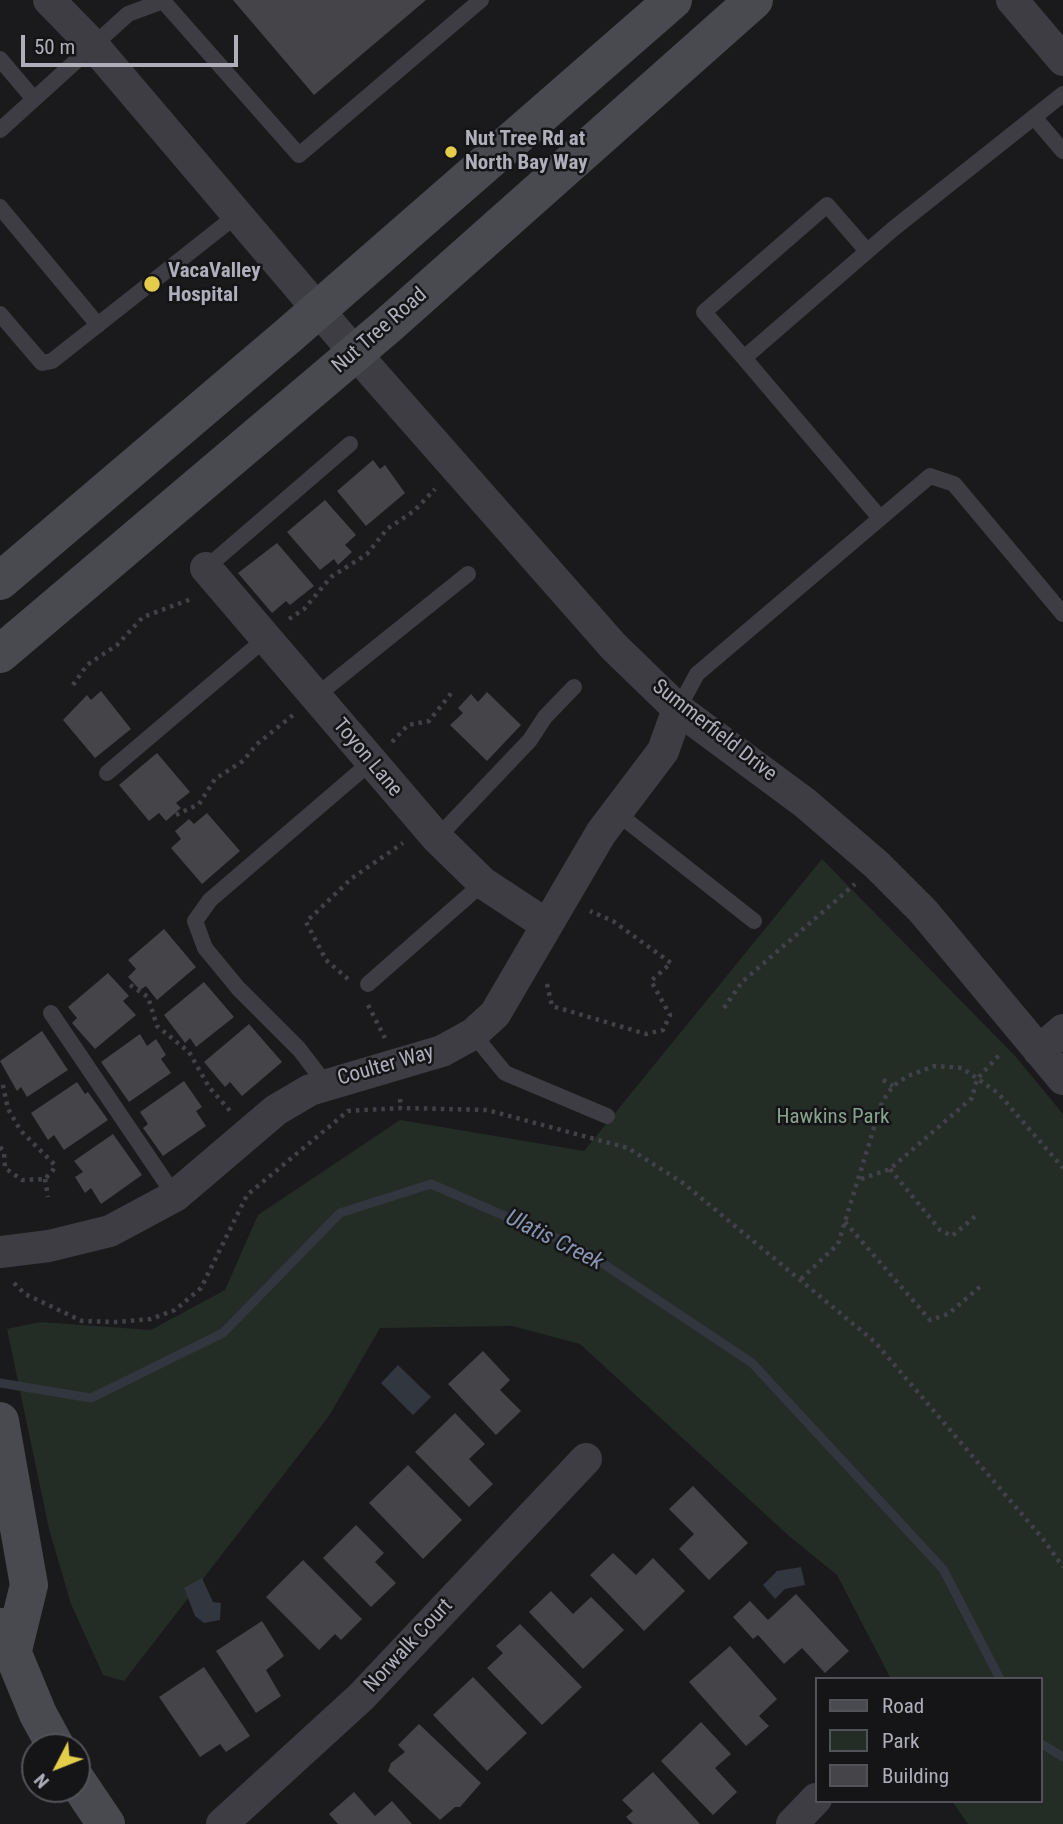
<!DOCTYPE html>
<style>
body{margin:0}
#map{position:relative;width:1063px;height:1824px;overflow:hidden;background:#1a1a1c;font-family:"Roboto Condensed",sans-serif}
canvas{display:block}
.legend{position:absolute;left:815px;top:1677px;width:228px;height:126px;box-sizing:border-box;background:#151517;border:2px solid #525358;margin:0;padding:9px 12px;list-style:none;font-size:21px;color:#aeafba}
.legend li{display:flex;align-items:center;gap:14px;height:35px}
.legend b{width:35px;border:2px solid #525358}
.north{position:absolute;left:21px;top:1733px;width:70px;height:70px;box-sizing:border-box;background:#151517;border:2px solid #525358;border-radius:50%;rotate:228deg;font-size:19px;font-weight:700;line-height:28px;text-align:center;color:#aeafba}
.north::after{content:'';display:block;margin:auto;width:24px;height:32px;background:#e3cd4b;clip-path:polygon(50% 0,100% 100%,50% 72%,0 100%)}
.scale{position:absolute;left:21px;top:35px;width:217px;height:32px;box-sizing:border-box;border:4px solid #aeafba;border-top:0;padding-left:9px;font-size:21px;line-height:24px;white-space:nowrap;color:#aeafba;-webkit-text-stroke:5px #151517;paint-order:stroke}
</style>
<div id="map">
<canvas width="1063" height="1824"></canvas>
<ul class="legend">
<li><b style="height:9px;background:#494a50"></b>Road</li>
<li><b style="height:19px;background:#242c26"></b>Park</li>
<li><b style="height:19px;background:#454449"></b>Building</li>
</ul>
<div class="north">N</div>
<div class="scale">50 m</div>
</div>
<script>
const context = document.querySelector('canvas').getContext('2d');
context.lineJoin = 'round';
function fill(path, color) {
  context.fillStyle = color;
  context.fill(path, 'evenodd');
}
function shape(rows) {
  const path = new Path2D();
  for (const r of rows) {
    path.moveTo(r[0], r[1]);
    for (let i = 2; i < r.length; i += 2) path.lineTo(r[i], r[i + 1]);
  }
  return path;
}
function stroke(path, color, width, dash) {
  context.strokeStyle = color;
  context.lineWidth = width;
  context.lineCap = dash ? 'butt' : 'round';
  context.setLineDash(dash || []);
  context.stroke(path);
}
function write(font, color, halo, rows, align = 'center') {
  context.font = font + ' "Roboto Condensed",sans-serif';
  context.lineWidth = 5;
  context.setLineDash([]);
  context.textBaseline = 'middle';
  context.strokeStyle = halo;
  context.fillStyle = color;
  for (const [text, x, y, turn = 0] of rows) {
    context.save();
    context.translate(x, y);
    context.rotate((+turn || 0) * Math.PI / 180);
    context.textAlign = isNaN(turn) ? turn : align;
    if (halo) context.strokeText(text, 0, 0);
    context.fillText(text, 0, 0);
    context.restore();
  }
}
fill(shape([
 [822,859,1016,1057,1063,1114,1063,1824,968,1824,952,1801,1040,1801,1040,1679,891,1679,837,1575,789,1536,580,1344,512,1326,380,1328,329,1416,124,1681,103,1675,71,1604,49,1529,7,1329,40,1322,151,1330,225,1290,258,1215,400,1120,584,1151]
]), '#242c26');
fill(shape([
 [398,1365,431,1397,413,1415,381,1383],
 [801,1567,805,1585,785,1589,775,1599,763,1585,777,1571],
 [202,1578,213,1602,221,1603,220,1620,204,1623,195,1616,184,1588]
]), '#31363f');
stroke(shape([
 [0,1383,91,1398,223,1333,340,1213,431,1184,581,1249,752,1363,943,1569,1000,1679],
 [1040,1743,1063,1757]
]), '#31363f', 9);
fill(shape([
 [233,0,426,0,314,95],
 [373,460,380,469,385,465,405,493,366,526,337,491],
 [325,500,356,535,345,545,352,552,338,565,334,559,320,570,287,532],
 [277,543,314,586,290,605,286,601,272,613,238,573],
 [101,691,131,729,95,758,63,720,87,695,91,700],
 [487,692,521,725,487,761,450,725,463,713,458,708,471,694,478,702],
 [157,753,190,792,176,803,181,808,166,821,159,813,149,821,119,785],
 [207,813,240,851,202,884,171,848,181,839,175,831,189,819,194,824],
 [164,929,196,967,157,1000,146,986,140,990,128,977,136,969,128,960],
 [108,973,129,996,123,1001,136,1015,95,1049,72,1023,77,1018,68,1007],
 [204,982,234,1017,196,1047,190,1038,185,1043,164,1015],
 [249,1024,282,1062,242,1096,230,1082,225,1087,204,1062],
 [42,1031,68,1070,27,1097,21,1087,17,1091,0,1061],
 [140,1034,147,1046,156,1039,166,1055,161,1059,171,1073,129,1102,101,1062],
 [184,1081,202,1107,196,1111,206,1126,163,1156,143,1128,148,1124,140,1112],
 [77,1082,85,1094,88,1092,108,1120,64,1150,54,1135,48,1140,31,1113],
 [113,1134,142,1175,101,1204,91,1188,85,1193,75,1177,83,1172,74,1161],
 [483,1351,510,1380,500,1390,521,1411,496,1435,448,1384],
 [455,1413,485,1444,469,1459,493,1484,469,1507,415,1452],
 [408,1465,462,1520,423,1559,369,1503],
 [693,1486,748,1543,709,1580,679,1549,694,1534,669,1509],
 [356,1525,384,1553,375,1562,396,1583,371,1607,323,1558],
 [613,1553,636,1575,653,1558,685,1591,644,1631,590,1575],
 [303,1560,362,1619,341,1640,335,1634,319,1650,266,1597],
 [551,1591,573,1614,591,1597,624,1630,583,1669,529,1612],
 [796,1594,849,1651,825,1673,802,1648,784,1664,758,1635,753,1639,733,1617,750,1601,768,1620],
 [262,1621,284,1656,266,1670,281,1696,256,1713,216,1651],
 [520,1624,582,1687,542,1725,487,1668,503,1653,496,1646],
 [730,1646,777,1699,759,1716,769,1726,746,1746,689,1682],
 [204,1667,250,1736,226,1752,220,1744,200,1757,159,1697],
 [473,1677,527,1733,487,1771,433,1715],
 [701,1722,731,1754,715,1768,737,1792,713,1815,661,1761],
 [419,1724,481,1783,460,1807,455,1807,440,1820,388,1771,391,1763,405,1752,398,1745],
 [653,1772,700,1824,633,1824,626,1817,633,1811,622,1800],
 [354,1792,375,1816,392,1801,412,1824,338,1824,329,1814]
]), '#454449');
stroke(shape([
 [289,619,304,609,331,577,367,554,387,529,414,511,435,489],
 [73,685,87,665,117,645,143,617,194,598],
 [392,742,408,725,429,721,453,691],
 [176,815,199,804,215,779,243,761,257,744,293,715],
 [348,979,326,960,306,922,352,878,403,843],
 [547,984,552,1006,646,1034,663,1030,670,1015,651,981,671,963,613,921,590,911],
 [130,985,148,997,157,1026,189,1052,209,1087,231,1112],
 [368,1005,385,1038],
 [724,1008,742,982,855,884],
 [883,1080,893,1086],
 [400,1099,401,1108],
 [0,1147,4,1152,5,1168,22,1180,45,1179,53,1170,55,1165,21,1131,8,1109,2,1081],
 [890,1169,940,1230,952,1236,978,1214],
 [45,1179,48,1197],
 [861,1179,890,1169,972,1098,977,1079,1002,1052],
 [845,1222,930,1320,948,1314,982,1285],
 [801,1279,838,1244,882,1102,893,1086,908,1076,934,1066,962,1068,998,1093,1063,1168],
 [14,1283,25,1294,82,1321,118,1322,151,1319,175,1310,201,1288,247,1195,348,1111,401,1108,487,1110,628,1148,683,1183,875,1342,1043,1539,1063,1567]
]), '#414248', 4.5, [3.5, 5]);
stroke(shape([
 [0,59,33,98],
 [1034,117,1063,151],
 [0,130,128,14,163,1,299,155,481,0],
 [0,207,98,325],
 [0,314,42,363,52,361,237,215],
 [744,358,704,312,827,205,867,251],
 [880,518,744,358,893,229,1063,94],
 [206,568,350,444],
 [316,696,468,574],
 [678,709,697,674,930,476,954,484,1063,614],
 [107,773,265,639],
 [617,813,754,921],
 [437,838,530,740,545,717,574,687],
 [368,984,483,883],
 [51,1013,175,1196],
 [473,1034,505,1073,607,1116],
 [325,1083,299,1049,238,988,205,948,195,921,210,900,371,762]
]), '#3d3d43', 16);
stroke(shape([
 [49,0,93,45,355,353,614,647,678,709,805,803,877,865,923,911,1063,1079],
 [1012,0,1063,60],
 [206,568,437,838,483,883,547,925],
 [1039,1051,1063,1030],
 [0,1252,49,1246,110,1231,175,1196,276,1110,310,1090,442,1051,473,1034,495,1014,601,833,663,751,678,709],
 [222,1824,361,1697,586,1459],
 [792,1824,816,1799]
]), '#3d3d43', 32);
stroke(shape([
 [0,581,289,335,673,0],
 [0,654,386,327,754,0],
 [0,1421,29,1585,13,1650],
 [2,1627,38,1714,56,1747],
 [77,1781,106,1824]
]), '#494a50', 38);
for (const [x, y, r, color] of [
 [451,152,7,"#e3cd4b"],
 [152,284,9,"#e3cd4b"]
]) {
  const dot = new Path2D();
  dot.arc(x, y, r, 0, 2 * Math.PI);
  context.fillStyle = color;
  context.fill(dot);
  stroke(dot, '#151517', 2.5);
}
write('bold 21px', '#aeafba', '#151517', [
 ["Nut Tree Rd at",465,140],
 ["North Bay Way",465,164],
 ["VacaValley",168,272],
 ["Hospital",168,296]
], 'left');
write('21px', '#aeafba', '#151517', [
 ["Nut Tree Road",380,331,-41],
 ["Summerfield Drive",714,731,38],
 ["Toyon Lane",367,758,50],
 ["Coulter Way",386,1066,-16],
 ["Norwalk Court",409,1646,-47]
]);
write('21px', '#87a38e', '#151517', [
 ["Hawkins Park",833,1118]
]);
write('italic 23px', '#8896b2', '#151517', [
 ["Ulatis Creek",554,1241,27]
]);
</script>
